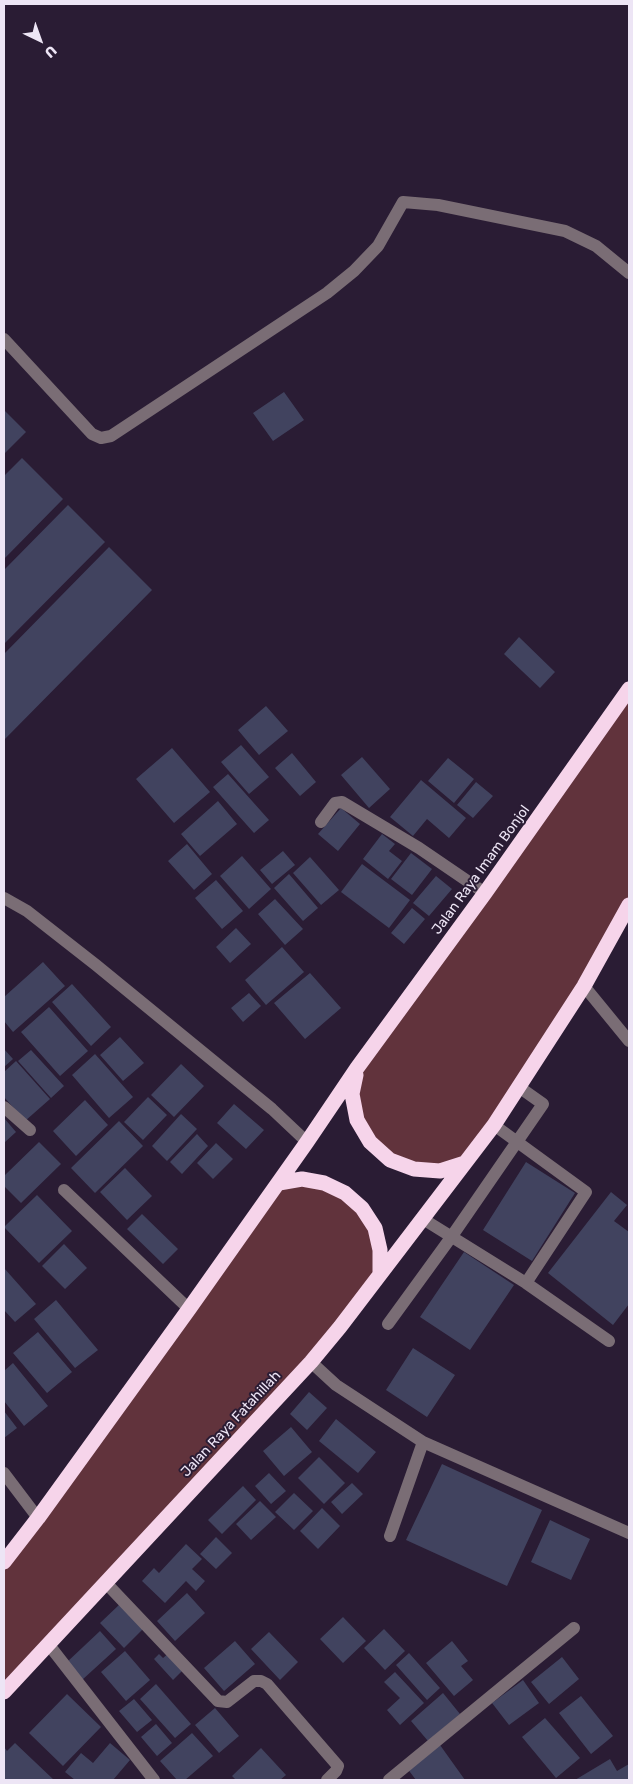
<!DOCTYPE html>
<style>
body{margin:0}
#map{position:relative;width:633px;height:1784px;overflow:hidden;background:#2a1c34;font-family:Rubik,sans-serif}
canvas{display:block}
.frame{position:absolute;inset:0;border:5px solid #ede5f5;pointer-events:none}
.north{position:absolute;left:15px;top:15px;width:50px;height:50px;-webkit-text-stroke:4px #2a1c34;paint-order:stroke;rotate:138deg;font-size:14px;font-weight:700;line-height:20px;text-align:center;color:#ede5f5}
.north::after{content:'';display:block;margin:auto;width:18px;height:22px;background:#ede5f5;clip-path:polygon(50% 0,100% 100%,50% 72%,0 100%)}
</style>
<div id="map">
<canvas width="633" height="1784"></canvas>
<div class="frame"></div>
<div class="north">U</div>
</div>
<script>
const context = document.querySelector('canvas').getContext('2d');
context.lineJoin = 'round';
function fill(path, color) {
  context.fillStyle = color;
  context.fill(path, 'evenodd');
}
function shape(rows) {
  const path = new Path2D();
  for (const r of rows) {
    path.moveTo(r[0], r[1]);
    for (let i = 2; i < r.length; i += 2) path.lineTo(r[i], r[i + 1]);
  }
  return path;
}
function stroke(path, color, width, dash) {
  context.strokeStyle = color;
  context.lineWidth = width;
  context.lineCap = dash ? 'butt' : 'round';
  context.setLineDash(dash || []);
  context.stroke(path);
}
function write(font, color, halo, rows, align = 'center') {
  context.font = font + ' Rubik,sans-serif';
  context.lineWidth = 4;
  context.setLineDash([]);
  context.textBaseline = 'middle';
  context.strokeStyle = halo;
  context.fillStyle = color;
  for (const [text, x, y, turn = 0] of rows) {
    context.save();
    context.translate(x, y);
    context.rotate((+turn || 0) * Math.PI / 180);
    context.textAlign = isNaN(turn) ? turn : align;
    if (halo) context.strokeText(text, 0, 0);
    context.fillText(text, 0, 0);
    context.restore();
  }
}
fill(shape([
 [629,689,629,905,465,1163,440,1171,390,1160,357,1120,357,1068],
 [302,1179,362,1208,380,1273,340,1327,4,1692,4,1562,279,1183]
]), '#61333c');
fill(shape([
 [284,392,304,420,273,441,253,413],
 [4,410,26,432,4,454],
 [22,458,63,499,4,559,4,476],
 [68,505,105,542,4,644,4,570],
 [109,547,152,590,4,740,4,654],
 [519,637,555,672,540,688,504,654],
 [266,706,288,731,259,755,238,730],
 [241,745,269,777,249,794,221,762],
 [172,748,210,792,174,823,136,779],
 [292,753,316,782,300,796,275,768],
 [362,757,390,789,369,808,341,775],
 [448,758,474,779,454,803,428,781],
 [228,774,269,820,254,833,213,787],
 [421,780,466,818,449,838,427,819,413,836,390,817],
 [476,782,493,796,473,818,457,805],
 [218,801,237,824,200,856,181,834],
 [341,808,360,824,338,851,318,834],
 [382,834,395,844,389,851,402,861,388,879,363,859],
 [187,844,212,874,194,890,168,861],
 [283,851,295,865,272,884,260,870],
 [411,853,432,869,412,895,391,879],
 [242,856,271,889,249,909,220,876],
 [310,857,339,890,321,905,293,873],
 [362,864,410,900,389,928,341,892],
 [289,874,318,908,303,921,274,888],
 [436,876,452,889,429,916,413,903],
 [216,880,243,911,222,929,195,898],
 [275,899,303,929,285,945,258,914],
 [412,908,425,919,404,944,391,933],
 [236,928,251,944,230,963,216,947],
 [282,947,304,972,266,1005,245,980],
 [43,962,65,986,13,1032,4,1021,4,997],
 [310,973,341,1008,305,1039,274,1003],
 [72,984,111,1027,91,1046,52,1002],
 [249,993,261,1006,243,1022,231,1008],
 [49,1007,88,1051,60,1076,21,1032],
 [120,1037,144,1063,123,1081,100,1055],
 [4,1049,13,1059,4,1067],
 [31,1050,64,1086,51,1098,18,1061],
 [95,1054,133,1097,109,1118,72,1075],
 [16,1061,50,1099,25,1121,4,1097,4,1072],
 [181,1064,204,1086,174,1117,151,1095],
 [148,1097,167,1115,143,1140,124,1122],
 [85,1100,108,1125,76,1156,53,1131],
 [234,1104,264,1130,246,1149,217,1123],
 [181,1114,197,1129,167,1161,152,1146],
 [4,1118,16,1132,4,1143],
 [119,1121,143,1146,95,1193,71,1168],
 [197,1134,208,1146,182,1174,170,1162],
 [39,1142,61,1164,21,1203,4,1186,4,1176],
 [216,1143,233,1159,213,1179,197,1163],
 [526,1162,575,1193,532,1261,483,1230],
 [125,1168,152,1196,127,1220,100,1192],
 [611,1192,627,1205,614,1221,629,1232,629,1304,613,1325,548,1273],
 [37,1195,72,1231,39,1263,4,1227],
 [142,1214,178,1249,163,1264,127,1229],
 [64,1244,87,1268,65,1289,42,1266],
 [464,1252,514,1285,470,1350,420,1317],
 [4,1268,36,1304,15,1322,4,1310],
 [56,1300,98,1350,75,1368,34,1319],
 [38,1332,72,1372,47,1393,13,1353],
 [413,1348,455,1375,427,1417,386,1390],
 [13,1363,48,1406,24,1426,4,1401,4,1371],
 [309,1392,327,1408,307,1430,290,1414],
 [4,1411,17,1428,4,1438],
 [336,1419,376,1452,358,1473,319,1441],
 [291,1427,312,1452,284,1476,263,1451],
 [319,1457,345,1483,324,1504,298,1478],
 [442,1464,542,1510,507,1586,406,1540],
 [269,1473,286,1491,271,1504,255,1486],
 [352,1483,363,1494,342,1514,331,1502],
 [243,1486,256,1500,222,1534,208,1520],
 [294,1493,313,1511,294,1530,275,1512],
 [260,1501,276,1517,251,1540,236,1524],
 [322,1508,340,1526,318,1549,300,1531],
 [550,1520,590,1539,571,1580,531,1562],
 [216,1537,232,1553,216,1569,200,1554],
 [186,1544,202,1559,192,1569,205,1581,196,1591,186,1581,165,1603,142,1581,154,1568,159,1573],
 [187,1593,205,1613,175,1641,157,1621],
 [120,1604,144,1628,124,1648,100,1623],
 [343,1617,366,1641,343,1663,320,1639],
 [384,1629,405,1651,385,1670,364,1648],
 [100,1631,116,1649,82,1680,66,1663],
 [269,1632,298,1662,280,1680,251,1649],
 [235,1641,255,1664,224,1691,204,1668],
 [452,1641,468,1661,461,1666,473,1680,454,1696,426,1663],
 [125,1651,150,1680,126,1701,101,1672],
 [169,1653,184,1669,173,1680,154,1659,159,1654,163,1658],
 [409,1653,440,1688,427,1700,396,1665],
 [562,1657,579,1679,549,1704,531,1682],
 [395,1672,424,1703,400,1725,387,1710,400,1698,384,1682],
 [523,1680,539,1703,509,1725,492,1703],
 [156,1684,191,1724,175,1738,140,1699],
 [443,1693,460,1714,428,1741,411,1721],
 [67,1694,101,1727,63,1766,29,1733],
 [581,1696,613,1736,591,1754,559,1713],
 [134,1699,152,1720,137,1732,119,1711],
 [215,1708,239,1736,219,1753,195,1725],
 [545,1718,580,1758,556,1778,522,1737],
 [156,1724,172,1743,157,1756,141,1737],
 [192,1733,213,1756,185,1780,177,1780,160,1761],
 [15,1743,54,1780,4,1780,4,1747,7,1751],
 [110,1743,130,1760,113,1780,75,1780,65,1772,81,1753,93,1763],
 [440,1745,465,1780,416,1780,407,1768],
 [261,1748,286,1775,280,1780,236,1780,232,1776],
 [610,1759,617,1771,629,1764,629,1780,575,1780]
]), '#41435f');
stroke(shape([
 [4,339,92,434,101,438,111,436,327,293,354,271,378,246,403,202,438,205,565,231,596,246,629,273],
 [321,822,335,803,342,802,419,848,485,893],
 [4,898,27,911,96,965,272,1109,307,1142],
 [584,986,629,1041],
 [4,1107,30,1130],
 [494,1125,586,1192,526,1283,609,1341],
 [64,1190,189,1309],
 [423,1219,526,1283],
 [388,1324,452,1236,543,1104,519,1087],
 [311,1362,336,1385,423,1442,629,1533],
 [4,1473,38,1518],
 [390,1536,423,1442],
 [106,1583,218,1701,227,1702,254,1681,261,1681,267,1684,338,1766,336,1771,327,1780],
 [49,1645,154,1780],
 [389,1780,574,1628]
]), '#7a6d75', 12);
stroke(shape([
 [356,1075,352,1094,357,1120,370,1142,390,1160,414,1169,440,1171,465,1163],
 [279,1183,302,1179,324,1183,345,1193,362,1208,375,1228,380,1250,380,1273],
 [4,1562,38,1518,189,1309,307,1142,357,1068,485,893,629,689],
 [4,1692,311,1362,340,1327,494,1125,584,986,629,905]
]), '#f6d4ea', 15);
write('14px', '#ede5f5', '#2a1c34', [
 ["Jalan Raya Imam Bonjol",481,870,-54],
 ["Jalan Raya Fatahillah",231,1424,-47]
]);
</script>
